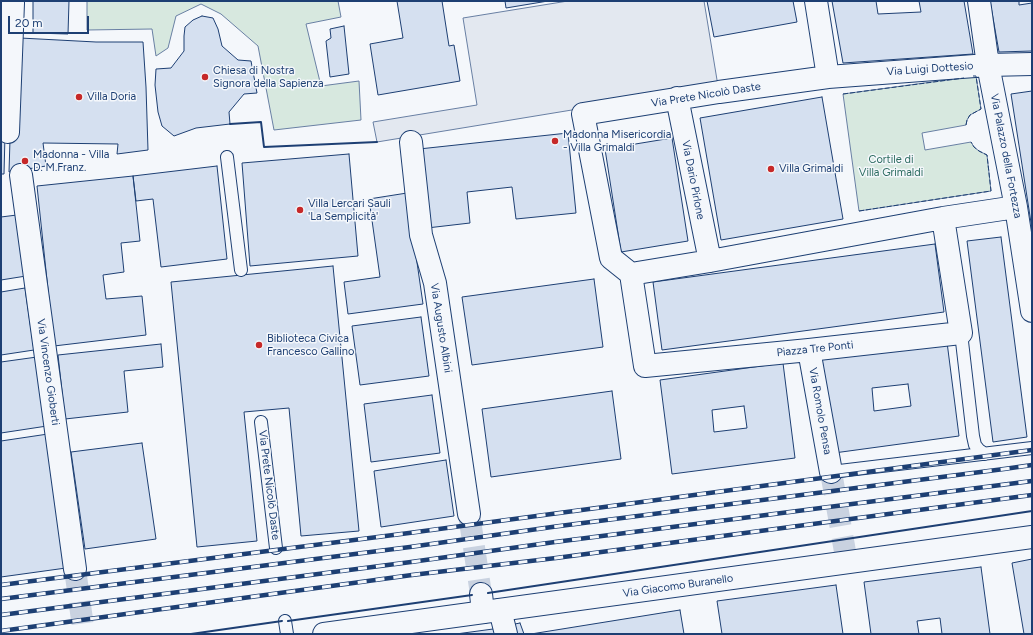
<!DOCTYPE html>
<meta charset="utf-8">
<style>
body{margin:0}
#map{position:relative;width:1033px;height:635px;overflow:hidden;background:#f4f7fb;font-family:Figtree,sans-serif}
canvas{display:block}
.frame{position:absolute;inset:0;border:2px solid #1d3f73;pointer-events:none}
.scale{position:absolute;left:8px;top:16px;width:81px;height:18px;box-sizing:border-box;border:2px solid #1d3f73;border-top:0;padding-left:5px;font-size:12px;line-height:14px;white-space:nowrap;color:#1d3f73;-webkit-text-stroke:3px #f4f7fb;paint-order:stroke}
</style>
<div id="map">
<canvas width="1033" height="635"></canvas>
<div class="frame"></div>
<div class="scale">20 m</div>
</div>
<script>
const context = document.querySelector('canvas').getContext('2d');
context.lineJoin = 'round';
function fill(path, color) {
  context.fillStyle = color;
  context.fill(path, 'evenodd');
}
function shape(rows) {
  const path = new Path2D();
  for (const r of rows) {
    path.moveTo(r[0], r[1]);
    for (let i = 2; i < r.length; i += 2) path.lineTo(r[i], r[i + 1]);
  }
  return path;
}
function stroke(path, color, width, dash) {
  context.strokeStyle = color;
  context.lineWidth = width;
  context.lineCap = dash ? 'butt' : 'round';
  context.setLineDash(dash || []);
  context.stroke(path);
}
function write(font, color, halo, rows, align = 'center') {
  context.font = font + ' Figtree,sans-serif';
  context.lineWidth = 3;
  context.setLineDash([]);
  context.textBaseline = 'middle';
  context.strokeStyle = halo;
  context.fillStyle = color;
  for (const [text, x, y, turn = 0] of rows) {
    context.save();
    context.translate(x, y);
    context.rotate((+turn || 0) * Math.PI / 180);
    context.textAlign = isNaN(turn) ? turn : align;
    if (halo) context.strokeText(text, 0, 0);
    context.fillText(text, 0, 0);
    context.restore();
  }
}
const green = shape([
 [87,1,338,1,341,17,306,24,321,86,359,81,361,120,274,130,258,46,221,14,201,4,176,16,168,48,156,56,152,29,87,30,87,1],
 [976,76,981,109,970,115,967,120,966,125,922,133,925,150,971,142,974,147,979,151,987,155,991,191,859,211,843,94,976,76]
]);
fill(green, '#d7e8df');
stroke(green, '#687fa3', 1);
const parking = shape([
 [568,1,704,1,718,86,377,142,373,122,477,105,463,18,568,1]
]);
fill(parking, '#e3e8f0');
stroke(parking, '#687fa3', 1);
const building = shape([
 [33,1,69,1,68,34,33,33,33,1],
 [397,1,442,1,449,46,454,45,460,81,378,95,370,44,403,38,397,1],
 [505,1,548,1,506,8,505,1],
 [707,1,793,1,797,22,714,37,707,1],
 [832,1,876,1,878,14,921,12,919,1,964,1,973,54,843,63,832,1],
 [990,1,1019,1,1019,5,1032,3,1032,51,999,52,990,1],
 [202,16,213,18,218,29,222,46,238,60,251,61,257,93,244,94,229,112,230,124,196,128,174,136,162,126,158,112,155,85,156,69,171,68,184,51,184,36,185,27,193,20,202,16],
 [344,26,349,74,330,77,326,41,331,38,330,29,344,26],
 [20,38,96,42,143,42,146,87,148,150,117,154,118,144,43,143,46,166,9,172,11,107,20,38],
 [1032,91,1032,229,1011,94,1032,91],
 [822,97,843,219,721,240,700,118,822,97],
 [568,133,576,213,516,219,512,187,467,192,470,223,427,228,419,149,568,133],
 [5,135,4,174,1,174,1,136,5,135],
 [672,138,688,241,621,252,605,149,672,138],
 [349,154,358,256,250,266,242,163,349,154],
 [217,166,227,259,161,267,153,199,136,201,133,176,217,166],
 [133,176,140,241,121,243,124,272,103,275,106,299,142,296,146,335,54,346,37,186,133,176],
 [407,193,423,304,348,314,344,282,380,277,369,199,407,193],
 [17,215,26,276,1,280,1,217,17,215],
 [1001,237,1027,437,993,442,967,241,1001,237],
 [935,244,944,312,662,350,653,282,935,244],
 [333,266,359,531,301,536,289,408,244,412,257,541,197,547,171,282,333,266],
 [594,279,603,347,472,365,462,297,594,279],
 [25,288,34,350,1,355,1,292,25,288],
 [421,317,429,376,360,385,352,326,421,317],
 [947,342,959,436,834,453,822,359,947,342],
 [908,384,911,406,874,411,872,388,908,384],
 [161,344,163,367,124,371,128,412,65,419,58,355,161,344],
 [37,357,47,426,1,433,1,362,37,357],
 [783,363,795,458,672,474,660,380,783,363],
 [744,406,747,428,714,432,712,410,744,406],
 [612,391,621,459,491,477,482,409,612,391],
 [432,395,440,453,371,462,364,404,432,395],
 [48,434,66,568,1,577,1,441,48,434],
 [142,443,156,539,85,549,71,452,142,443],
 [446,460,454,516,381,527,374,471,446,460],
 [1032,559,1032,634,1024,634,1012,563,1032,559],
 [981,567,990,634,942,634,940,618,917,621,919,634,871,634,864,582,981,567],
 [836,585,843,634,722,634,717,601,836,585],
 [680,610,684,634,531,634,680,610],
 [520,623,524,634,512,634,510,625,520,623],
 [500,628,502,634,456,634,493,629,500,628]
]);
fill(building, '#d5e0f0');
stroke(building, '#1d3f73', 1);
stroke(shape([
 [831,472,847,563],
 [469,514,481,594],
 [75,569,84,634]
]), '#c9d2e0', 22, [22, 11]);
const lane = shape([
 [227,157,241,270],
 [961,333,973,436,975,445,979,450,985,454],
 [261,422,276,548],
 [831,472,1032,448],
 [285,621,287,634]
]);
const street = shape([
 [816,1,828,77],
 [979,1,988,65,1016,207,1032,311],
 [677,98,710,261],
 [8,132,13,3,11,1],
 [411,142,421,235,435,283,469,514],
 [21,175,75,569],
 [943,218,961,333,809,350,645,366,631,274,710,261,943,218,1016,207],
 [631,274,611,258,583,114,719,92,828,77,988,65,1032,64],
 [809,350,831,472],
 [481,594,483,612],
 [500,610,506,634]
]);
const secondary = shape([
 [324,634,1032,537]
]);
stroke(lane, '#1d3f73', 14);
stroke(street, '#1d3f73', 24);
stroke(secondary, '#1d3f73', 24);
stroke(lane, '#f4f7fb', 12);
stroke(street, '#f4f7fb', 22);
stroke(secondary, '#f4f7fb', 22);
const rail = shape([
 [1,585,409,533,1032,450],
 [1,599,410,547,552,527,1004,469,1032,465],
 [1,615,411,562,555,542,1032,481],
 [1,631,412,575,556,558,1032,495]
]);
stroke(rail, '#1d3f73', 4.5);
stroke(rail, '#f4f7fb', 3, [9]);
stroke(shape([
 [843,94,964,78],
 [966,125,967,120,970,115,981,109,976,76,973,76],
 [859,211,991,191,987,155,979,151,974,147,971,142]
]), '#1d3f73', 1, [5, 2]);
stroke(shape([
 [230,124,261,122,264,147,377,142],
 [488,593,1032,511],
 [288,621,472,595],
 [191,634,282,621]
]), '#1d3f73', 2);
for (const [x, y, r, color] of [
 [205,77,4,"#c62828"],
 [79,97,4,"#c62828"],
 [555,141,4,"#c62828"],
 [25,161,4,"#c62828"],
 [771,169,4,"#c62828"],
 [300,210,4,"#c62828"],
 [259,345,4,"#c62828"]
]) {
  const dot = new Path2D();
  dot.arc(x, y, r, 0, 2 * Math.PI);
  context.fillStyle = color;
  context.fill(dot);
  stroke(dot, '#f4f7fb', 1.5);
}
write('11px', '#1d3f73', '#f4f7fb', [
 ["Via Luigi Dottesio",930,69,-4],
 ["Via Prete Nicolò Daste",706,95,-9],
 ["Via Palazzo della Fortezza",1006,156,79],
 ["Via Dario Pirlone",693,180,79],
 ["Via Augusto Albini",441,328,81],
 ["Piazza Tre Ponti",815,349,-6],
 ["Via Vincenzo Gioberti",48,372,82],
 ["Via Romolo Pensa",820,411,80],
 ["Via Prete Nicolò Daste",269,485,83],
 ["Via Giacomo Buranello",678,586,-8]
]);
write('11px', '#1d3f73', '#f4f7fb', [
 ["Chiesa di Nostra",213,71],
 ["Signora della Sapienza",213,84],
 ["Villa Doria",87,97],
 ["Madonna Misericordia",563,135],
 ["- Villa Grimaldi",563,148],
 ["Madonna - Villa",33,155],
 ["D. M.Franz.",33,168],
 ["Villa Grimaldi",779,169],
 ["Villa Lercari Sauli",308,204],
 ["'La Semplicità'",308,217],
 ["Biblioteca Civica",267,339],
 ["Francesco Gallino",267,352]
], 'left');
write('11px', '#2c6c60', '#f4f7fb', [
 ["Cortile di",891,160],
 ["Villa Grimaldi",891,173]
]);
</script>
